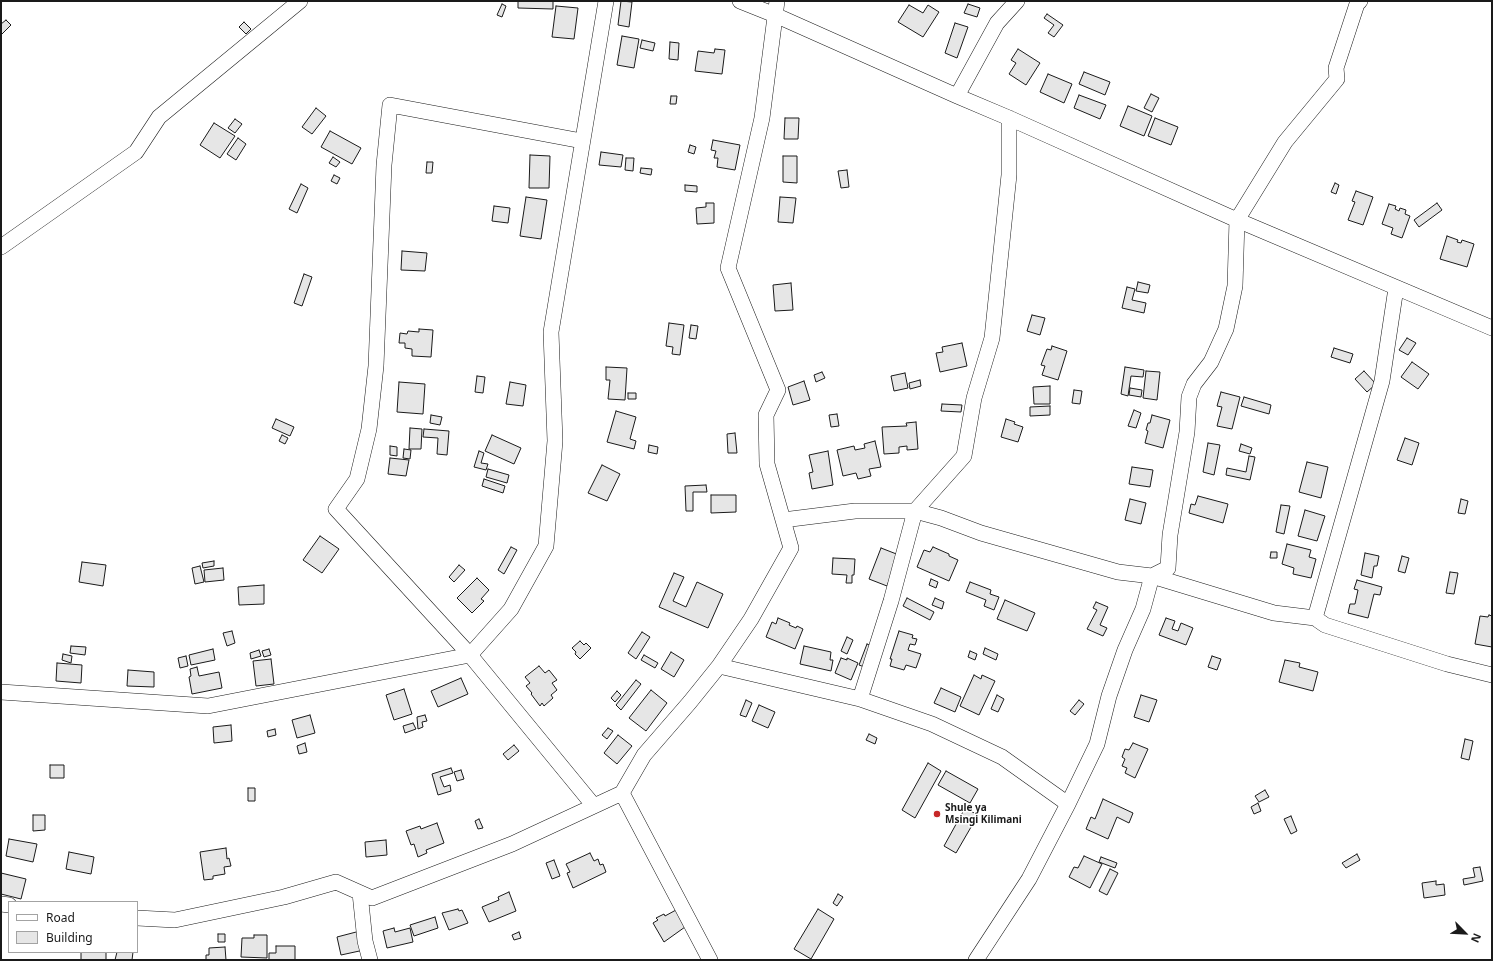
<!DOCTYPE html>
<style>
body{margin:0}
#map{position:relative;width:1493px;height:961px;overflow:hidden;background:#fff;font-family:"Noto Sans",sans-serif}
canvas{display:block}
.frame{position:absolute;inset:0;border:2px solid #1a1a1a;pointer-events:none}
.legend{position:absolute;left:8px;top:901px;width:130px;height:52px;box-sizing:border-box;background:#fff;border:1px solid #a3a3a3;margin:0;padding:5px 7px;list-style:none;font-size:12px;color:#1a1a1a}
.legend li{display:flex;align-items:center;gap:8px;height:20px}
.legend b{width:20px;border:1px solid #a3a3a3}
.north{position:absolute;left:1445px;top:913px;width:40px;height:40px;-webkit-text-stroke:3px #fff;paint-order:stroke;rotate:114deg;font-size:11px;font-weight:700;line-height:16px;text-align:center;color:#1a1a1a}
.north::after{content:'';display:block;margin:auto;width:14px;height:18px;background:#1a1a1a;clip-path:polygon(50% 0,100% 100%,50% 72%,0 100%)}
</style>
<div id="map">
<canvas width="1493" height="961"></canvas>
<div class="frame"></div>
<ul class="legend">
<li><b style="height:5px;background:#fff"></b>Road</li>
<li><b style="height:11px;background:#e6e6e6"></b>Building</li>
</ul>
<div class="north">N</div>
</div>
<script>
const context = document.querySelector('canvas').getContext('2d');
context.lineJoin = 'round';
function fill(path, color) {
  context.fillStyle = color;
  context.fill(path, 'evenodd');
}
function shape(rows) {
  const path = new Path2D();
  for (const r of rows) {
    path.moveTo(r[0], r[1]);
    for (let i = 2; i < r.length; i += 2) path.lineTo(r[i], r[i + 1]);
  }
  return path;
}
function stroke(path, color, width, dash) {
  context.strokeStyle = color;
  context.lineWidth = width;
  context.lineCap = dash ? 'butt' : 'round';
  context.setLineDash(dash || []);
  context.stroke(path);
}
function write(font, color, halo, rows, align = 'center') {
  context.font = font + ' "Noto Sans",sans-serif';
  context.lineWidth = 3;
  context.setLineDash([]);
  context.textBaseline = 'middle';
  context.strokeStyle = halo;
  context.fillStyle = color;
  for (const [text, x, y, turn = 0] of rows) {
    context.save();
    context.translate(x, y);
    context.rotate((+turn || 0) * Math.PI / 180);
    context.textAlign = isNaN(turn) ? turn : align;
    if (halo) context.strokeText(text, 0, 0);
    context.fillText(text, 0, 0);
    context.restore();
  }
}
const building = shape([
 [518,1,553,1,553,9,518,8,518,1],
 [621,1,632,2,629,27,618,25,621,1],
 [502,4,506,6,502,17,497,15,502,4],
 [968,4,980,8,977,17,964,13,968,4],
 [909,5,923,13,928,5,939,12,923,37,898,22,909,5],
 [556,6,578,8,574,39,552,37,556,6],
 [1047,14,1063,25,1054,37,1048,33,1054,25,1044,18,1047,14],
 [6,20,11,25,1,35,1,24,6,20],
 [244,22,251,29,246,34,239,27,244,22],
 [955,23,968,27,957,58,945,53,955,23],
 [622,36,639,39,634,68,617,65,622,36],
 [642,40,655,43,653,51,640,48,642,40],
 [670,42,679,43,678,60,669,59,670,42],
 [715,49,725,50,722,74,695,71,698,51,714,53,715,49],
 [1018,49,1040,63,1026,85,1009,74,1016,63,1011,60,1018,49],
 [1084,72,1110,82,1105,95,1079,84,1084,72],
 [1048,74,1072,84,1064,103,1040,92,1048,74],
 [1151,94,1159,98,1152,112,1144,108,1151,94],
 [1079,95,1106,105,1100,119,1074,108,1079,95],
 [671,96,677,96,676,104,670,104,671,96],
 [1128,106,1152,116,1144,136,1120,126,1128,106],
 [316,108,326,116,312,134,302,127,316,108],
 [785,118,799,118,798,139,784,139,785,118],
 [1155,118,1178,127,1171,145,1148,136,1155,118],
 [235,119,242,124,235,133,228,128,235,119],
 [214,123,235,136,220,158,200,145,214,123],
 [330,131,361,148,352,164,321,147,330,131],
 [238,138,246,144,236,160,227,154,238,138],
 [713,140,740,145,735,170,717,167,718,158,714,158,716,151,711,150,713,140],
 [690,145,696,147,694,154,688,152,690,145],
 [601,152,623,155,621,167,599,165,601,152],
 [530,155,550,156,549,188,529,188,530,155],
 [783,156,797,156,797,183,783,182,783,156],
 [333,157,340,162,336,167,329,163,333,157],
 [626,158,634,158,633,171,625,170,626,158],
 [427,162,433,162,432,173,426,173,427,162],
 [641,168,652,169,651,175,640,173,641,168],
 [847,170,849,187,841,188,838,171,847,170],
 [334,175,340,178,337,184,331,181,334,175],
 [1335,183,1339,185,1336,194,1331,192,1335,183],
 [301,184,308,188,297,213,289,209,301,184],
 [685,185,697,186,697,192,685,191,685,185],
 [1356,191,1373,197,1363,225,1348,220,1355,202,1352,201,1356,191],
 [526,197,547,200,541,239,520,236,526,197],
 [780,197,796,198,793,223,778,222,780,197],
 [706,203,714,203,714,223,697,224,696,208,706,207,706,203],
 [1437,203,1442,210,1419,227,1414,220,1437,203],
 [1389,204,1396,206,1395,209,1399,211,1400,208,1406,210,1405,214,1410,216,1402,238,1391,234,1393,228,1382,224,1389,204],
 [494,206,510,208,508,223,492,221,494,206],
 [1447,236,1458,240,1457,242,1461,243,1462,240,1474,244,1467,267,1440,259,1447,236],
 [402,251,427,253,425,271,401,270,402,251],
 [304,274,312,277,302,306,294,303,304,274],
 [1138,282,1150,285,1148,293,1136,291,1138,282],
 [791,283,793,310,775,311,773,285,791,283],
 [1127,287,1135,289,1132,300,1146,303,1144,313,1122,308,1127,287],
 [1032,315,1045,318,1040,335,1027,331,1032,315],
 [669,323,684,325,680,355,672,354,673,347,666,346,669,323],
 [691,325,698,326,696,339,689,338,691,325],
 [419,329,433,330,431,357,412,356,412,349,405,348,405,343,399,343,400,333,407,334,408,331,419,332,419,329],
 [1407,338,1416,343,1408,355,1399,350,1407,338],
 [962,343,967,366,940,372,936,353,943,352,942,347,962,343],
 [1052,346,1067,351,1058,380,1042,375,1045,366,1041,365,1047,349,1051,350,1052,346],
 [1334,348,1353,354,1350,363,1331,357,1334,348],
 [1412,362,1429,374,1418,389,1401,377,1412,362],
 [606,367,627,368,625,400,608,399,610,380,606,380,606,367],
 [1125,367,1144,370,1143,377,1131,376,1128,396,1121,394,1125,367],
 [1146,371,1160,372,1157,400,1143,398,1146,371],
 [1364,371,1376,384,1367,392,1355,379,1364,371],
 [822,372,825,378,816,382,814,375,822,372],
 [905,373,908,388,894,391,891,376,905,373],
 [477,376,485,377,483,393,475,392,477,376],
 [920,380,921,386,910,389,909,383,920,380],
 [804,381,810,400,793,405,788,387,804,381],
 [399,382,425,384,423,414,397,412,399,382],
 [510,382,526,385,523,406,506,404,510,382],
 [1050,386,1050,404,1034,404,1033,387,1050,386],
 [1130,388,1142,390,1141,397,1129,395,1130,388],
 [1074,390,1082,391,1080,404,1072,403,1074,390],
 [1221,392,1240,397,1232,429,1217,426,1222,407,1217,406,1221,392],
 [628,393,636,393,636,399,628,399,628,393],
 [1244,397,1271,405,1269,414,1241,406,1244,397],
 [942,404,962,405,961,412,941,411,942,404],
 [1050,406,1050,415,1030,416,1030,407,1050,406],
 [1134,410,1141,413,1136,428,1128,426,1134,410],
 [616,411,636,417,630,439,636,441,634,449,607,442,616,411],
 [837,414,839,426,831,427,829,415,837,414],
 [431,415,442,417,440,425,430,423,431,415],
 [1152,415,1170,420,1163,448,1145,443,1148,431,1146,430,1148,423,1150,423,1152,415],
 [276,419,294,427,290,436,272,428,276,419],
 [1006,419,1015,422,1014,424,1023,427,1018,442,1001,437,1006,419],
 [916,422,918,449,907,450,907,446,899,447,899,453,884,454,882,427,907,426,906,423,916,422],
 [410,428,422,429,421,449,409,449,410,428],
 [424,429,449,431,447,455,437,454,438,438,423,437,424,429],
 [735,433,737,453,728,453,727,434,735,433],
 [282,435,288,438,285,444,279,441,282,435],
 [492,435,521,448,514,464,485,451,492,435],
 [1405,438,1419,443,1412,465,1397,460,1405,438],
 [875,441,881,467,869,469,871,476,858,479,856,473,843,476,837,450,854,446,855,450,865,448,864,444,875,441],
 [1208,443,1220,445,1214,475,1203,472,1208,443],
 [1241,444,1252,448,1250,454,1239,451,1241,444],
 [649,445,658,447,657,454,648,452,649,445],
 [390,446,397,447,397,456,390,455,390,446],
 [404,449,411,450,410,459,403,458,404,449],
 [479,451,484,453,481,463,488,464,486,470,474,467,479,451],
 [828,451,833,485,812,489,809,473,813,472,809,455,828,451],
 [1249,456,1255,457,1250,480,1226,475,1227,468,1246,472,1249,456],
 [390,458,409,460,406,476,388,474,390,458],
 [1307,462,1328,467,1321,498,1299,492,1307,462],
 [602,465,620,474,607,501,588,493,602,465],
 [1132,467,1153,470,1150,487,1129,484,1132,467],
 [488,469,509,475,507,483,486,477,488,469],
 [484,479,505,486,503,493,482,486,484,479],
 [706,485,707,492,693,492,693,511,686,511,685,486,706,485],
 [711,495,736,495,736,512,711,513,711,495],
 [1198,496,1228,504,1223,523,1189,513,1191,504,1195,505,1198,496],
 [1130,499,1146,503,1141,524,1125,520,1130,499],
 [1461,499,1468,501,1465,514,1458,513,1461,499],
 [1281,505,1290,506,1284,534,1276,532,1281,505],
 [1305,510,1325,516,1317,541,1298,536,1305,510],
 [320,536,339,549,322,573,303,560,320,536],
 [1287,544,1311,550,1309,557,1316,559,1311,578,1293,574,1294,568,1282,564,1287,544],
 [511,547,517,550,504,574,498,570,511,547],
 [933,547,949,554,949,556,958,560,949,581,917,567,924,550,930,552,933,547],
 [881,548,899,555,887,586,869,579,881,548],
 [1271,552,1277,552,1277,558,1270,558,1271,552],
 [1365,553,1379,556,1377,566,1374,566,1372,578,1361,575,1365,553],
 [1402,556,1409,558,1405,573,1398,571,1402,556],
 [833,558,855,559,854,575,852,575,852,583,846,583,847,575,832,574,833,558],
 [214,561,214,566,203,568,202,563,214,561],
 [82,562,106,565,103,586,79,582,82,562],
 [459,565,465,570,454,582,449,577,459,565],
 [200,566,204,582,195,584,192,568,200,566],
 [223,568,224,580,205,582,204,570,223,568],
 [1450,572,1458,573,1454,594,1446,593,1450,572],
 [674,573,684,577,673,601,686,607,697,582,723,594,708,628,659,607,674,573],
 [477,578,489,590,481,599,484,601,472,613,457,598,477,578],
 [931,579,938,582,936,588,929,585,931,579],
 [1357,580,1382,587,1380,595,1374,594,1368,618,1348,613,1350,604,1355,604,1358,590,1354,589,1357,580],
 [970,582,991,590,990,594,999,597,994,610,984,606,986,600,966,592,970,582],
 [264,585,264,604,239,605,238,587,264,585],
 [907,598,934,612,930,620,903,606,907,598],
 [935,598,944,602,942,609,932,605,935,598],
 [1005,600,1035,613,1027,631,997,619,1005,600],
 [1096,602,1108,607,1100,625,1107,628,1103,636,1087,629,1097,610,1093,608,1096,602],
 [1489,615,1492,616,1492,647,1475,644,1480,616,1488,617,1489,615],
 [778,618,790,623,789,625,796,628,797,626,803,629,795,649,766,637,772,622,776,624,778,618],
 [1166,618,1175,621,1172,629,1178,631,1181,623,1193,628,1186,645,1159,635,1166,618],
 [232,631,235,643,227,646,223,633,232,631],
 [899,631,913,635,912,638,917,639,915,645,910,644,908,650,921,654,916,668,906,665,904,670,890,666,892,659,890,659,899,631],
 [642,632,650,637,636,659,628,653,642,632],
 [847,637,853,640,847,654,841,651,847,637],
 [580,641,584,645,586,643,591,648,580,659,575,654,576,652,572,648,580,641],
 [867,644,874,647,867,668,859,665,867,644],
 [71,646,86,647,85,655,70,653,71,646],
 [804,646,831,652,830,660,833,660,831,671,800,664,804,646],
 [985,648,998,654,996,660,983,654,985,648],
 [213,649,215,660,191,665,189,655,213,649],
 [269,649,271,655,264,657,262,651,269,649],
 [259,650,261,656,251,659,250,653,259,650],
 [970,651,977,654,975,660,968,657,970,651],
 [671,652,684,660,674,677,661,669,671,652],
 [63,654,72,656,71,663,62,660,63,654],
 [644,655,658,663,655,668,641,660,644,655],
 [186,656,188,666,180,668,178,658,186,656],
 [1212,656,1221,659,1217,670,1208,667,1212,656],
 [841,658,847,660,847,658,858,663,851,680,835,673,841,658],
 [271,659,274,684,256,686,253,661,271,659],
 [1285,660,1300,663,1299,667,1318,672,1313,691,1279,682,1285,660],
 [57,663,82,665,81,683,56,681,57,663],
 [539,666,545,673,549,670,557,680,552,683,557,690,551,695,553,698,544,706,542,703,540,706,531,694,532,693,526,686,530,683,525,677,539,666],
 [197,667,199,676,219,672,222,688,192,694,189,677,191,676,190,669,197,667],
 [128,670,154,672,154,687,127,686,128,670],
 [974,675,981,679,982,675,995,681,979,715,960,706,974,675],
 [461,678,468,694,438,707,431,691,461,678],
 [636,680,641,684,621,710,616,705,636,680],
 [941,688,961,697,955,712,934,703,941,688],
 [404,689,412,714,394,720,386,695,404,689],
 [651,690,667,703,646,731,629,718,651,690],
 [617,691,621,695,615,702,611,698,617,691],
 [997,695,1004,699,998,712,991,709,997,695],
 [1141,695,1157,700,1149,722,1134,717,1141,695],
 [746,700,752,703,746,717,740,715,746,700],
 [1079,700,1084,704,1075,715,1070,711,1079,700],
 [759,705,775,712,768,728,752,721,759,705],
 [310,715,315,733,297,738,292,720,310,715],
 [425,715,427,721,422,722,423,727,418,729,417,717,425,715],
 [413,723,416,729,405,733,403,726,413,723],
 [231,725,232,741,214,743,213,727,231,725],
 [608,728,613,731,607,739,602,735,608,728],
 [275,729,276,735,268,737,267,731,275,729],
 [869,734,877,738,875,744,866,740,869,734],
 [618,735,632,746,617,764,604,753,618,735],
 [1465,739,1473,741,1469,760,1461,758,1465,739],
 [305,743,307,752,299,754,297,746,305,743],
 [1133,743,1148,749,1135,778,1125,773,1127,768,1122,766,1125,759,1122,757,1125,749,1129,750,1133,743],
 [514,745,519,751,508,760,503,754,514,745],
 [928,763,941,771,915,818,902,810,928,763],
 [50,765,64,765,64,778,50,778,50,765],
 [451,768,453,773,440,777,444,787,450,785,451,791,438,795,432,774,451,768],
 [461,770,464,779,457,781,454,772,461,770],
 [946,771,978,789,970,803,938,785,946,771],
 [248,788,255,788,255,801,248,801,248,788],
 [1265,790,1269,797,1259,802,1255,796,1265,790],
 [1103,799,1133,813,1129,823,1117,817,1108,839,1086,829,1091,817,1095,819,1103,799],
 [1258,803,1261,811,1254,814,1251,807,1258,803],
 [965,808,978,815,956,853,944,846,965,808],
 [33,815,45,815,45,830,33,831,33,815],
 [1291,816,1297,831,1291,834,1284,819,1291,816],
 [479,819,483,828,478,829,475,821,479,819],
 [437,823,444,843,426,850,427,853,418,857,414,844,411,845,406,831,420,826,421,829,437,823],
 [9,839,37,844,33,862,6,856,9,839],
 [386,840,387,855,366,857,365,842,386,840],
 [226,848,227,859,229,858,231,866,224,867,225,874,213,876,213,879,204,880,200,852,226,848],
 [69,852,94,857,91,874,66,869,69,852],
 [590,853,594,861,598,859,600,865,603,864,606,872,573,888,567,873,570,872,566,864,590,853],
 [1357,854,1360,860,1346,868,1342,863,1357,854],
 [1084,856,1102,864,1090,888,1069,877,1074,867,1078,868,1084,856],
 [1101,857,1117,863,1115,868,1099,862,1101,857],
 [554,860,560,876,552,879,546,863,554,860],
 [1480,867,1483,881,1464,885,1463,879,1475,877,1473,868,1480,867],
 [1110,869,1118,873,1107,895,1099,891,1110,869],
 [1,873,26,879,21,899,1,894,1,873],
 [1436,881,1436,885,1444,884,1445,895,1424,898,1422,883,1436,881],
 [509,892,516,911,489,922,482,907,499,900,498,897,509,892],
 [838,894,843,897,837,906,833,903,838,894],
 [458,909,459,911,462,910,468,923,449,930,442,913,458,909],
 [818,909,834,919,811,959,794,949,818,909],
 [676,910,685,927,664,942,653,923,658,920,656,918,664,914,665,916,676,910],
 [435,917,438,928,414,936,410,925,435,917],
 [394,928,395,932,410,928,413,942,387,948,383,931,394,928],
 [360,931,364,950,341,955,337,937,360,931],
 [519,932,521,938,514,940,512,935,519,932],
 [218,934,225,934,225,942,218,942,218,934],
 [254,935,267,935,267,958,241,957,242,938,254,938,254,935],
 [276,946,295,946,295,960,269,960,269,953,276,953,276,946],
 [225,947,226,960,206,960,206,955,209,955,209,948,225,947],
 [81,952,106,952,106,960,81,960,81,952],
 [117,952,133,952,132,960,115,960,117,952]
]);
fill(building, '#e6e6e6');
stroke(building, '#1a1a1a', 1);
const minor = shape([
 [740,1,775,15,957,96,1009,118,1237,220,1492,328],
 [957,96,997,23,1017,1],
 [582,141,390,105,384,165,376,366,369,429,357,479,336,509,470,655,594,806],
 [1,247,136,152,159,117,300,1],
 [783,520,855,511,915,511,941,518,981,533,1118,572,1152,576,1274,613,1315,618,1325,625,1447,664,1492,675],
 [1315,618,1382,381,1396,288],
 [719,666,860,699,932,724,1002,757,1068,804],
 [1,692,208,706,470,655,511,609,546,546,555,441,551,332,606,1],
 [860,699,891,601,915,511,964,456,974,398,992,338,1009,175,1009,118],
 [622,793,710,960],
 [360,893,365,941,370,960],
 [1,904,9,905],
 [137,918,175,920,284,897,336,882,372,898,512,844,622,793,644,755,690,702,719,666,751,619,791,548,767,464,766,415,778,390,728,268,762,118,777,1],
 [976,960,1029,879,1068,804,1097,744,1109,696,1125,650,1143,609,1152,576,1168,568,1170,535,1187,432,1189,397,1194,384,1211,362,1226,329,1235,286,1237,220,1285,142,1337,79,1336,68,1357,4,1360,1]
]);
stroke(minor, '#1a1a1a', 16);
stroke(minor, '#fff', 15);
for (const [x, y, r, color] of [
 [937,814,4,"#c62828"]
]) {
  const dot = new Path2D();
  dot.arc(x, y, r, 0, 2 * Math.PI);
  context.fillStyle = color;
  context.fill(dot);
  stroke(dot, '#fff', 1.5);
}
write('bold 10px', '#1a1a1a', '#fff', [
 ["Shule ya",945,808],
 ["Msingi Kilimani",945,820]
], 'left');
</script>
